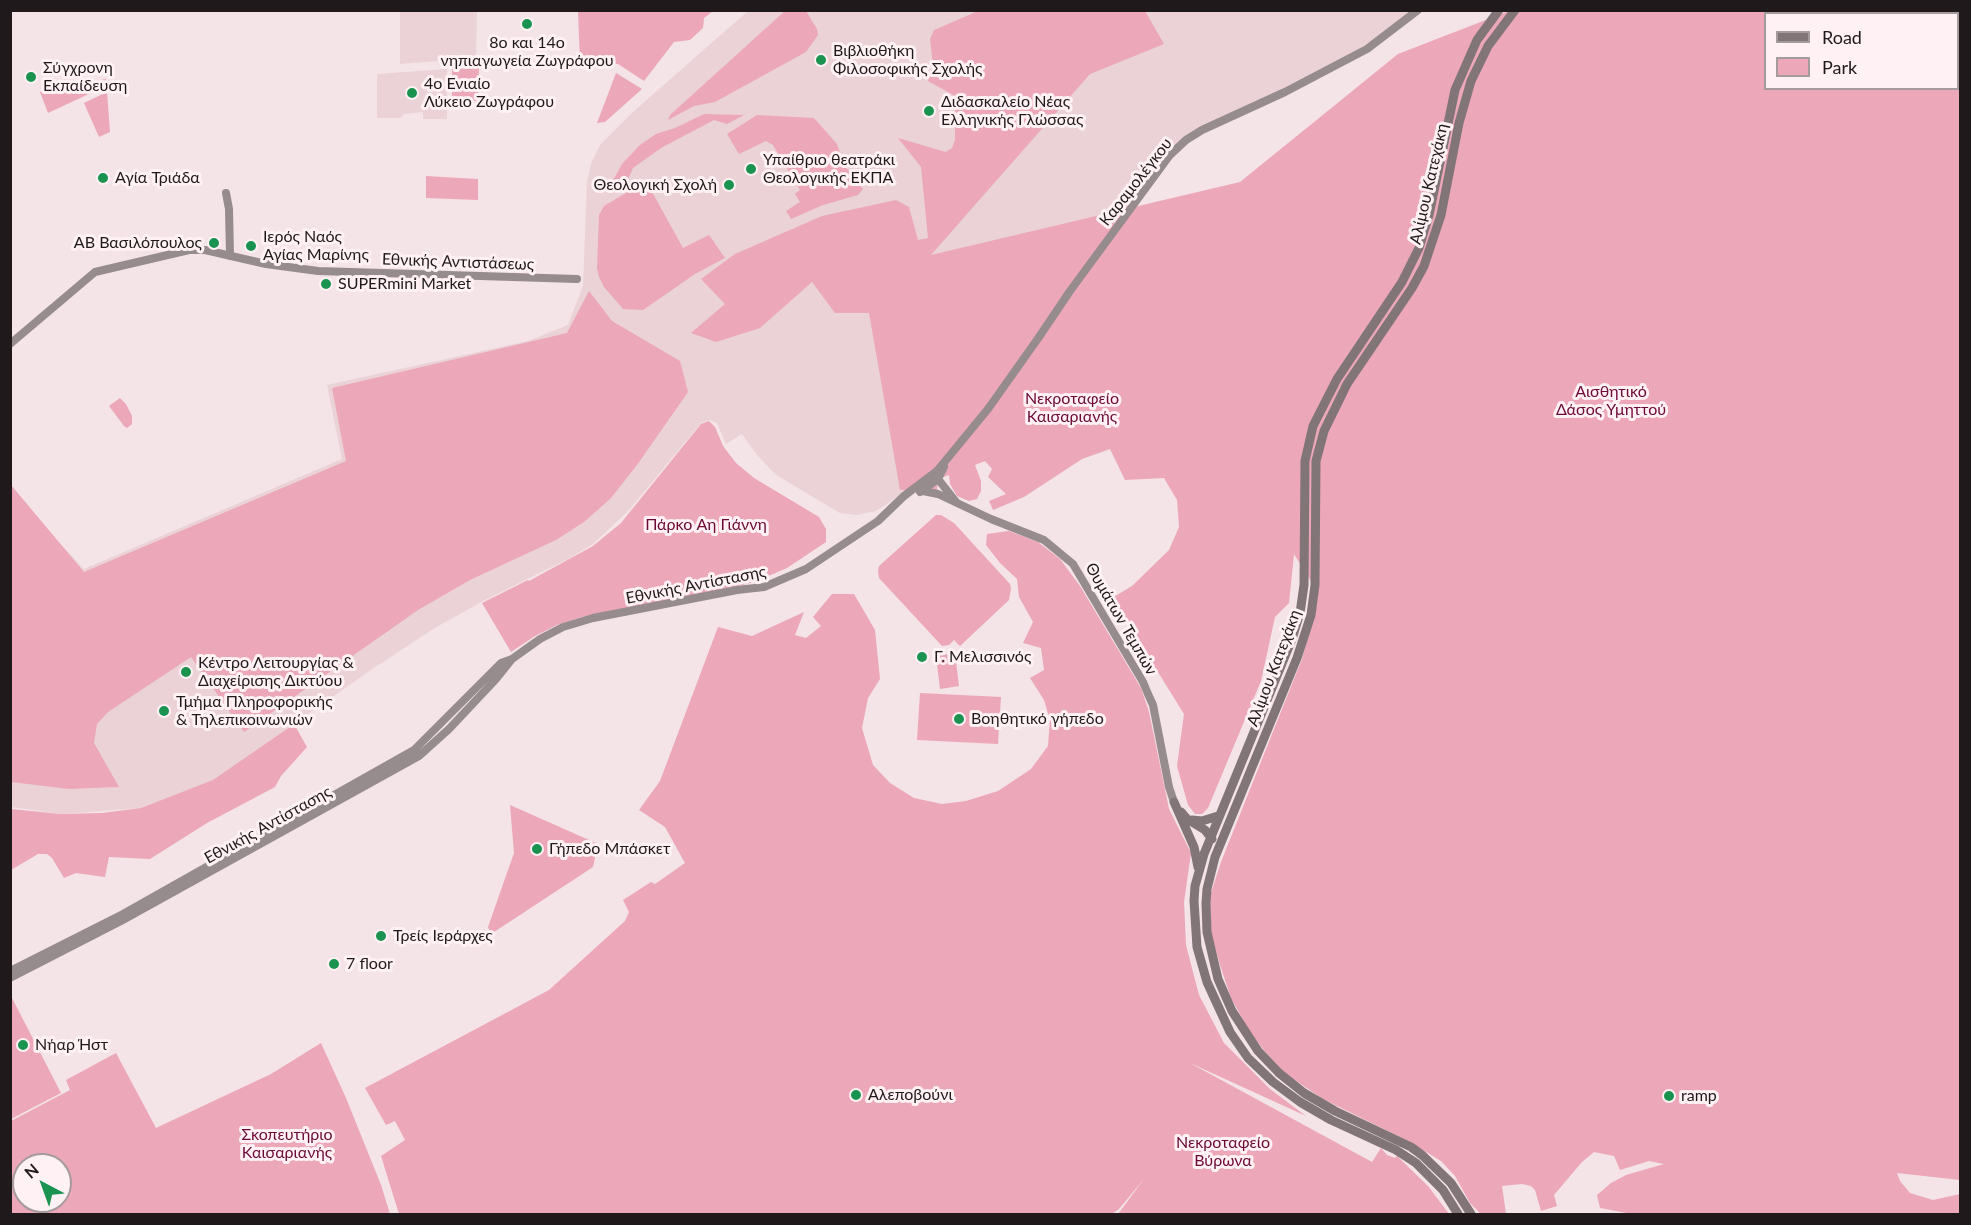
<!DOCTYPE html>
<meta charset="utf-8">
<style>
body{margin:0}
#map{position:relative;width:1971px;height:1225px;overflow:hidden;background:#f4e3e7;font-family:Lato,sans-serif}
canvas{display:block}
.frame{position:absolute;inset:0;border:12px solid #1f191b;pointer-events:none}
.legend{position:absolute;left:1764px;top:12px;width:195px;height:78px;box-sizing:border-box;background:#fff1f4;border:2px solid #a59b9d;margin:0;padding:8px 10px;list-style:none;font-size:18px;color:#1f191b}
.legend li{display:flex;align-items:center;gap:12px;height:30px}
.legend b{width:30px;border:2px solid #a59b9d}
.north{position:absolute;left:12px;top:1153px;width:60px;height:60px;box-sizing:border-box;background:#fff1f4;border:2px solid #a59b9d;border-radius:50%;rotate:319deg;font-size:16px;font-weight:700;line-height:24px;text-align:center;color:#1f191b}
.north::after{content:'';display:block;margin:auto;width:21px;height:27px;background:#19934f;clip-path:polygon(50% 0,100% 100%,50% 72%,0 100%)}
</style>
<div id="map">
<canvas width="1971" height="1225"></canvas>
<div class="frame"></div>
<ul class="legend">
<li><b style="height:8px;background:#827578"></b>Road</li>
<li><b style="height:16px;background:#eca7b8"></b>Park</li>
</ul>
<div class="north">N</div>
</div>
<script>
const context = document.querySelector('canvas').getContext('2d');
context.lineJoin = 'round';
function fill(path, color) {
  context.fillStyle = color;
  context.fill(path, 'evenodd');
}
function shape(rows) {
  const path = new Path2D();
  for (const r of rows) {
    path.moveTo(r[0], r[1]);
    for (let i = 2; i < r.length; i += 2) path.lineTo(r[i], r[i + 1]);
  }
  return path;
}
function stroke(path, color, width, dash) {
  context.strokeStyle = color;
  context.lineWidth = width;
  context.lineCap = dash ? 'butt' : 'round';
  context.setLineDash(dash || []);
  context.stroke(path);
}
function write(font, color, halo, rows, align = 'center') {
  context.font = font + ' Lato,sans-serif';
  context.lineWidth = 6;
  context.setLineDash([]);
  context.textBaseline = 'middle';
  context.strokeStyle = halo;
  context.fillStyle = color;
  for (const [text, x, y, turn = 0] of rows) {
    context.save();
    context.translate(x, y);
    context.rotate((+turn || 0) * Math.PI / 180);
    context.textAlign = isNaN(turn) ? turn : align;
    if (halo) context.strokeText(text, 0, 0);
    context.fillText(text, 0, 0);
    context.restore();
  }
}
fill(shape([
 [400,11,477,11,476,58,400,64],
 [748,11,1412,11,1345,60,1182,139,928,476,876,511,857,515,840,513,776,475,757,455,742,434,726,444,717,423,710,420,701,423,629,510,593,544,568,559,483,601,433,629,368,672,211,782,141,808,62,814,11,807,10,503,20,501,84,569,342,459,327,385,528,341,568,325,583,286,587,182,591,164,600,145,634,111],
 [447,69,447,119,423,119,423,112,404,114,400,118,377,118,377,74]
]), '#ebd2d7');
fill(shape([
 [786,10,806,11,817,29,818,35,806,52,715,102,694,106,668,120,670,115],
 [578,11,713,11,704,18,703,28,690,40,674,42,644,81,618,64,580,62],
 [978,11,1145,11,1164,44,1090,74,931,255,1240,182,1398,54,1509,11,1960,11,1960,1180,1897,1173,1900,1181,1910,1193,1933,1200,1960,1194,1960,1214,1632,1214,1600,1208,1597,1195,1611,1183,1626,1175,1664,1164,1649,1161,1620,1170,1614,1156,1594,1152,1582,1162,1554,1195,1557,1206,1541,1211,1535,1190,1531,1186,1522,1184,1502,1186,1506,1214,1481,1214,1470,1203,1455,1176,1441,1161,1408,1141,1323,1099,1283,1072,1266,1053,1249,1031,1231,998,1221,968,1211,934,1210,896,1221,862,1302,659,1312,621,1317,591,1294,554,1289,603,1275,617,1261,681,1208,808,1202,814,1195,814,1188,805,1177,766,1184,714,1112,598,1132,586,1169,550,1179,527,1177,500,1164,478,1125,480,1110,449,1082,459,1024,497,993,510,989,501,1006,494,988,477,992,469,985,461,975,465,981,481,981,491,977,499,969,501,957,496,950,484,949,475,938,479,937,491,900,490,869,313,835,313,812,282,760,328,716,342,691,333,725,304,701,279,735,254,822,216,896,200,909,207,918,240,928,238,921,167,898,138,946,152,952,148,955,140,955,96,928,81,933,65,930,39,934,30],
 [1766,14,1958,14,1958,88,1766,88],
 [479,68,478,101,452,101,452,69],
 [616,73,642,89,605,122,597,123],
 [106,79,108,85,48,113,40,92],
 [107,92,110,132,99,137,84,103],
 [704,114,744,115,727,124,714,120,661,148,633,168,627,182,607,191,622,164,640,145,656,134,675,128],
 [757,115,814,118,837,144,844,165,863,189,858,195,823,205,791,219,786,211,800,202,795,194,800,190,773,145,766,141,739,154,727,134],
 [426,176,478,179,478,200,426,198],
 [646,181,683,248,709,235,725,258,695,274,643,310,623,309,604,287,599,277,597,268,599,215,604,206],
 [589,291,612,321,680,361,688,392,637,465,611,498,584,522,556,540,470,580,418,610,244,732,191,657,108,712,97,724,94,743,119,787,69,789,11,782,11,485,84,572,346,461,332,388,567,333],
 [120,398,126,404,132,416,132,424,127,428,124,426,109,406],
 [709,421,715,427,723,446,736,463,754,478,819,517,826,529,826,542,787,568,759,580,729,589,582,617,557,625,535,636,511,652,482,603,528,580,529,581,593,546,621,523,701,424],
 [936,515,941,515,954,523,1010,584,1011,589,1009,600,960,646,954,640,949,645,942,646,879,578,878,571,879,566],
 [1009,531,1038,542,1060,559,1080,586,1141,688,1149,712,1169,809,1191,853,1184,902,1186,945,1199,995,1224,1043,1270,1089,1306,1116,1190,1063,1372,1162,1381,1148,1387,1155,1395,1158,1397,1156,1428,1186,1449,1214,1118,1214,1144,1179,1119,1209,1112,1214,399,1214,381,1156,405,1140,395,1121,386,1125,365,1088,549,990,625,921,629,912,623,900,651,882,655,884,685,863,665,827,639,810,660,781,718,627,752,636,804,612,795,635,806,638,821,626,813,617,832,594,854,594,875,630,880,679,868,698,862,728,873,765,890,783,914,798,942,804,966,801,998,791,1031,769,1048,746,1050,720,1044,700,1030,678,1044,670,1041,648,1023,643,1033,622,1019,597,1017,579,1000,563,986,545,987,534],
 [955,653,959,686,940,689,936,656],
 [920,693,1001,697,998,744,917,740],
 [294,724,307,747,281,776,275,787,207,823,150,859,109,857,105,877,76,873,64,878,52,858,47,854,38,854,11,870,11,809,61,814,102,813,141,808,213,780],
 [510,805,598,844,593,867,491,934,488,927,514,853],
 [11,996,61,1093,11,1119,10,1119],
 [321,1043,346,1098,381,1185,390,1214,11,1214,11,1121,70,1090,66,1080,116,1053,156,1128,271,1074],
 [24,1165,60,1165,60,1201,24,1201]
]), '#eca7b8');
stroke(shape([
 [226,193,229,209,230,256],
 [10,344,95,272,189,250,205,250,266,264,318,271,577,279],
 [935,478,938,479,956,502],
 [923,491,938,494,991,519,1044,540,1073,564,1143,682,1148,694,1153,705,1169,787,1174,802],
 [920,492,938,479,944,467],
 [10,971,123,914,414,750,501,663,512,659,540,639,563,627,593,618,737,590,764,587,806,569,878,521,904,496,937,471,988,409,1039,337,1070,291,1170,155,1186,140,1202,130,1285,92,1367,49,1418,10],
 [10,978,121,921,419,756,449,729,496,679,512,659]
]), '#968b8d', 8);
stroke(shape([
 [1174,802,1194,847,1198,867],
 [1181,812,1187,819,1205,830,1212,839],
 [1192,820,1202,821,1218,816],
 [1458,1214,1443,1190,1416,1163,1396,1150,1331,1120,1300,1102,1273,1082,1248,1058,1230,1032,1207,982,1197,947,1194,901,1195,886,1204,854,1292,639,1300,613,1304,585,1305,461,1313,426,1337,379,1402,282,1419,248,1429,215,1455,90,1477,40,1499,10],
 [1471,1214,1451,1183,1422,1155,1411,1147,1335,1111,1304,1093,1279,1073,1258,1051,1232,1011,1218,979,1207,932,1206,903,1207,889,1215,857,1297,658,1311,615,1315,585,1316,461,1324,431,1347,384,1412,288,1424,266,1441,215,1459,123,1471,81,1488,46,1515,10]
]), '#827578', 9);
for (const [x, y, r, color] of [
 [527,24,6,"#19934f"],
 [821,60,6,"#19934f"],
 [31,77,6,"#19934f"],
 [412,93,6,"#19934f"],
 [929,111,6,"#19934f"],
 [751,169,6,"#19934f"],
 [103,178,6,"#19934f"],
 [729,185,6,"#19934f"],
 [214,243,6,"#19934f"],
 [251,246,6,"#19934f"],
 [326,284,6,"#19934f"],
 [922,657,6,"#19934f"],
 [186,672,6,"#19934f"],
 [164,711,6,"#19934f"],
 [959,719,6,"#19934f"],
 [537,849,6,"#19934f"],
 [381,936,6,"#19934f"],
 [334,964,6,"#19934f"],
 [23,1045,6,"#19934f"],
 [856,1095,6,"#19934f"],
 [1669,1096,6,"#19934f"]
]) {
  const dot = new Path2D();
  dot.arc(x, y, r, 0, 2 * Math.PI);
  context.fillStyle = color;
  context.fill(dot);
  stroke(dot, '#fff1f4', 2);
}
write('16px', '#1f191b', '#fff1f4', [
 ["8ο και 14ο",527,43,"center"],
 ["νηπιαγωγεία Ζωγράφου",527,61,"center"],
 ["Βιβλιοθήκη",833,51],
 ["Φιλοσοφικής Σχολής",833,69],
 ["Σύγχρονη",43,68],
 ["Εκπαίδευση",43,86],
 ["4ο Ενιαίο",424,84],
 ["Λύκειο Ζωγράφου",424,102],
 ["Διδασκαλείο Νέας",941,102],
 ["Ελληνικής Γλώσσας",941,120],
 ["Υπαίθριο θεατράκι",763,160],
 ["Θεολογικής ΕΚΠΑ",763,178],
 ["Αγία Τριάδα",115,178],
 ["Θεολογική Σχολή",717,185,"right"],
 ["Ιερός Ναός",263,237],
 ["Αγίας Μαρίνης",263,255],
 ["ΑΒ Βασιλόπουλος",202,243,"right"],
 ["SUPERmini Market",338,284],
 ["Γ. Μελισσινός",934,657],
 ["Κέντρο Λειτουργίας &",198,663],
 ["Διαχείρισης Δικτύου",198,681],
 ["Τμήμα Πληροφορικής",176,702],
 ["& Τηλεπικοινωνιών",176,720],
 ["Βοηθητικό γήπεδο",971,719],
 ["Γήπεδο Μπάσκετ",549,849],
 ["Τρείς Ιεράρχες",393,936],
 ["7 floor",346,964],
 ["Νήαρ Ήστ",35,1045],
 ["Αλεποβούνι",868,1095],
 ["ramp",1681,1096]
], 'left');
write('16px', '#1f191b', '#fff1f4', [
 ["Καραμολέγκου",1136,182,-52],
 ["Αλίμου Κατεχάκη",1429,184,-77],
 ["Εθνικής Αντιστάσεως",458,262,2],
 ["Εθνικής Αντίστασης",696,585,-11],
 ["Θυμάτων Τεμπών",1121,619,60],
 ["Αλίμου Κατεχάκη",1274,668,-69],
 ["Εθνικής Αντίστασης",268,825,-29]
]);
write('16px', '#6d0935', '#fff1f4', [
 ["Αισθητικό",1611,392],
 ["Δάσος Υμηττού",1611,410],
 ["Νεκροταφείο",1072,399],
 ["Καισαριανής",1072,417],
 ["Πάρκο Αη Γιάννη",706,525],
 ["Σκοπευτήριο",287,1135],
 ["Καισαριανής",287,1153],
 ["Νεκροταφείο",1223,1143],
 ["Βύρωνα",1223,1161]
]);
</script>
